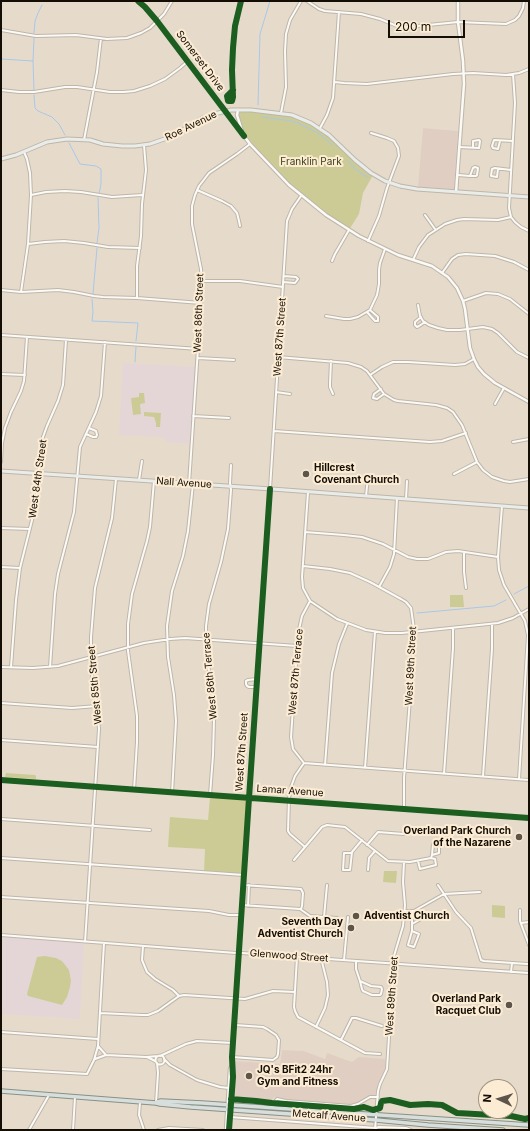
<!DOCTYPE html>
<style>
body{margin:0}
#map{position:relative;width:530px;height:1131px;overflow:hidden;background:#e6dbcb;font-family:Inter,sans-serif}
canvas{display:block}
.frame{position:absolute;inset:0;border:2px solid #140d04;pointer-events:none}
.north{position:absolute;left:478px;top:1079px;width:40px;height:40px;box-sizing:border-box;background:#fcecd3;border:1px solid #9f9380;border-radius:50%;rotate:274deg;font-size:11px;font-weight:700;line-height:16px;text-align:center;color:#140d04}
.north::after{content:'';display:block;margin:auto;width:14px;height:18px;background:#5e554a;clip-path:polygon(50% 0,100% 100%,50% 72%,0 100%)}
.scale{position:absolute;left:388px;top:20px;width:77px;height:18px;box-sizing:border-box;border:2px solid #140d04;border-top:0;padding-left:5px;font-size:12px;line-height:14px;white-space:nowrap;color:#140d04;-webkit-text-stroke:3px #fcecd3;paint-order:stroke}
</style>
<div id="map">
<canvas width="530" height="1131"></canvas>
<div class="frame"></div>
<div class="north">N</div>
<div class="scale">200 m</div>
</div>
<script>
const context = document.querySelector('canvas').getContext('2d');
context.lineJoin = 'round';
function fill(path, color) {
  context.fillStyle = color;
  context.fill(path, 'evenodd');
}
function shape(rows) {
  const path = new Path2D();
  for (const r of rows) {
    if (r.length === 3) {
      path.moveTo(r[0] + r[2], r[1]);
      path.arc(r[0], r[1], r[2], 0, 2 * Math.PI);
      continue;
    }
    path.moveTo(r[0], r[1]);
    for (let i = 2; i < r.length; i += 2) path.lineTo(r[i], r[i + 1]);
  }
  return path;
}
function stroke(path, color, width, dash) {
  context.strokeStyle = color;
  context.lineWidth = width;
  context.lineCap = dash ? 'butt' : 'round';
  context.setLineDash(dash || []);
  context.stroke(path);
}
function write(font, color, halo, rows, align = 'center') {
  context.font = font + ' Inter,sans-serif';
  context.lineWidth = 4;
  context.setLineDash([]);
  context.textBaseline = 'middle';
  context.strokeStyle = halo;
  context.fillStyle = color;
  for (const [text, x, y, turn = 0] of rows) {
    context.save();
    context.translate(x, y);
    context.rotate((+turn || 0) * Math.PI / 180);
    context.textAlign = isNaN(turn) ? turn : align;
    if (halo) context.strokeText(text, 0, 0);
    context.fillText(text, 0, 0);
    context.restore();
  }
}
fill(shape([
 [423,128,458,131,454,189,418,187],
 [282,1050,304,1051,325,1059,327,1053,352,1062,359,1057,385,1059,385,1068,384,1073,378,1083,375,1095,366,1097,354,1104,349,1104,286,1100,276,1097,274,1097,272,1100,232,1097,234,1061,280,1064]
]), '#e0cec2');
fill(shape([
 [123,363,196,367,190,444,167,442,164,438,160,437,119,435],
 [1,937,84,943,80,1019,1,1014]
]), '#e4d6d7');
fill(shape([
 [251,110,300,118,325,132,373,175,363,193,359,214,349,230,340,224,289,185,255,147,245,134,239,116,239,112,247,112],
 [139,393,144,393,145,403,140,404,141,414,133,415,131,398,139,397],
 [144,412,161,413,160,427,156,427,156,423,154,417,144,416],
 [450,595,463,595,464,607,450,607],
 [6,773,35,775,36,776,36,779,5,777],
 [210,797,246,800,247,802,243,871,241,874,204,872,205,849,168,847,170,817,208,820],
 [384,871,397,871,396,883,383,882],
 [492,905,505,906,505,918,492,917],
 [45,956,56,958,62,961,69,970,71,981,70,987,67,997,62,1005,28,996,27,994,37,957]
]), '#cdcb95');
stroke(shape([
 [34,33,35,21,38,13,42,5],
 [1,59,33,61,34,38],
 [33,61,34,90],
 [34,95,35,108,38,111,52,117,59,124,65,135],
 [258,105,260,34,270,1],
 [262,117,291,121,298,123,316,132,325,138,333,146],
 [69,143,80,164,96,166,101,169,101,184,99,194],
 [347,160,355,169,364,175,368,177],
 [97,243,99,228,98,198],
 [93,294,97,248],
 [92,299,93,312,92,321,138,323,136,341],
 [135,362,136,347],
 [514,594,529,586],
 [417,613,494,606,506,600]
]), '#a8c7e9', 1);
const minor = shape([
 [307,1,319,9,325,11,361,14,380,19,397,26,408,27,458,22,506,24,515,20,519,16,523,8,524,1],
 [1,30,36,36,76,35,107,39,127,38,141,33,150,28,164,14,172,1],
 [513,74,515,103,509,208,511,217,515,222,521,227,529,231],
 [335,82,344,83,367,84,453,74,473,73,506,75,519,73,529,69],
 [1,90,19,92,34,92,65,87,77,87,110,92,124,92,134,91,150,86,165,79,180,68,188,61],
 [233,90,227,96,228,101,232,101,233,97,232,70,233,48,235,26,241,1],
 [281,113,286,87,285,51,286,34,290,20,301,1],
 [320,128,327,115,333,98,339,12],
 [84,140,97,72,101,38],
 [500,141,498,149,493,148,492,146,494,140,513,141],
 [459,147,479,148,480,141,479,140,473,141,473,147],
 [498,169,497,177,491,176,492,169,495,168,511,170],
 [458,175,470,176,476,176,477,175,478,168,475,167,473,168,470,176],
 [197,190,222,201,231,206,237,213,239,221,240,226],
 [31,195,46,192,65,191,81,192,112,197,142,195],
 [425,215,435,229],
 [368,241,379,216,387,188,399,156,398,148,394,141,387,138,371,133],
 [28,244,45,242,64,241,84,243,108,247,140,248],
 [413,260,419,247,428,235,445,224,457,220,464,219,498,220,511,217],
 [332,261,335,254,349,230],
 [442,273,452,259,458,255,466,254,495,256,514,262,529,270],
 [202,281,240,281,283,287],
 [283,282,295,283,298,279,296,277,284,276],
 [1,290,21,292,58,290,74,292,94,296,103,297,137,298,201,303],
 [21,292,28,244,31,195,30,173,27,159,24,152],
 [137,298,137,266,141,236,142,204,146,170,144,145],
 [463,301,486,293,498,294,510,299,529,314],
 [418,305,420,316,423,321,429,325,438,328,447,330,460,330,483,327,492,329,498,333,517,352,529,358],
 [367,312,375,321,378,321,378,317,370,310],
 [326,316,344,319,350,319,358,317,370,310,377,295,379,284,379,270,380,263,385,249],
 [421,317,415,322,415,325,417,327,419,326,425,322],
 [1,335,199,349],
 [278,357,348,363,361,367,367,371,384,394,394,400,398,401,436,405,447,408,453,412,462,425,477,462,483,470,492,477,504,481,510,482,529,479],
 [198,358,234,360],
 [331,361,330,383,330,387,333,394],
 [1,374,25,375],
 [370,375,382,367,393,362,408,362,455,365,465,364,474,359],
 [381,389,374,394,373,398,377,399,384,394],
 [276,392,290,394],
 [495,404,504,388],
 [193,416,229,418],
 [274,431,430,442,442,441,466,433],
 [86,434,93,437,96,437,97,435,96,431,89,428],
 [513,442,529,439],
 [1,462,2,443,5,428,11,412,21,391,24,381,27,337],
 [454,474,477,462],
 [139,480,142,461],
 [189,484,202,288,201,269,192,224,192,206,195,195,199,186,209,173,237,154,250,144],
 [270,489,287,221,292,209,301,196],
 [308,492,302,577,303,588,310,601,337,619,366,630,385,633,402,633,498,623,513,618,529,609],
 [366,496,368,477],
 [406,499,407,481],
 [502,506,498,557,499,570,504,585,525,621,528,635,519,779],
 [1,528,30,529],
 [305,532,344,535,362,537,383,544,408,557,417,559,428,559,446,552,458,551,498,557],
 [464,552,464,572,466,588],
 [303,566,330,569,350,573,370,582,401,599,406,602,411,608,414,629,414,646,404,778,404,809],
 [1,567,20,568],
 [379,587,390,567,394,554,397,498],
 [1,667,33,668,58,666,144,643,170,639,185,638,297,646],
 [11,667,16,600,20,568,36,504,40,454,43,437,47,426,58,401,63,385,66,340],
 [50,667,55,594,58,574,74,512,80,447,96,412,101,396,105,342],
 [256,687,249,687,247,686,246,684,246,681,248,680,257,679],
 [1,703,72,708,97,706],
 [1,740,98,747],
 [304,763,529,780],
 [304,763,293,749,291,737,298,634,302,616,310,601],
 [304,763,295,776,291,787,289,798,288,831,290,834,305,847],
 [325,765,332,673,339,644,347,624],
 [365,768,375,632],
 [444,774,453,648,453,628],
 [483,776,492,649,492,624],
 [134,790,137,742,137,716,128,651,128,624,132,594,147,541,150,527,154,481],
 [172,793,176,721,174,695,168,657,167,626,172,591,183,556,188,531,193,484],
 [210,795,213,755,214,719,212,689,206,652,206,626,209,604,221,562,228,529,231,490,230,483,231,465],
 [1,819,150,830],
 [367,845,378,832,404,834],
 [352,853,344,853,343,870,350,870,352,852,362,840],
 [1,858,244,875],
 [431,858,432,855,433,844,439,844,439,853,432,855],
 [294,860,322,827,327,825,345,827,388,861,410,862,431,858],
 [418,861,420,869,436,865,435,859,431,858],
 [368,870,369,858,375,851],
 [243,885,301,889,303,893,302,906,301,909],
 [438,885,456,912,471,928,481,960,484,961,527,964,529,964],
 [1,897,209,911,229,915,241,915],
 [242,905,300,909,310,916,337,918],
 [248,906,249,885],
 [520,910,520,921,529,945],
 [404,911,414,911,444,894,480,892],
 [324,917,327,885],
 [521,923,529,922],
 [412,924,421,919,416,910],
 [412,931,419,934,414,947,408,945,412,931,412,911],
 [1,935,236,953,242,953,529,973],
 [85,942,99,729,97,706,91,669,91,637,95,588,112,518,116,479],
 [143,946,142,960,147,972,155,979,173,990,179,996],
 [297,957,294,1007,295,1011,298,1017,365,1053,380,1054],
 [344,960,348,917],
 [356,961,356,969,360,981,362,989,363,991,372,995,380,995,381,994,382,989,381,987,371,986,360,981],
 [511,972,512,963],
 [100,1013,142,1015,148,1015,158,1011,179,996,184,995,245,999,273,991,295,992],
 [316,1027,325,1008,328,995,327,982,321,958],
 [1,1032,98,1039],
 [341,1040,352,1018,356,1018,382,1026],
 [98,1046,106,1055],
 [160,1060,4.5],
 [160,1056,186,1044,197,1041,233,1043],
 [147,1057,155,1061],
 [232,1057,273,1060,277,1057,278,1054,279,1040,276,1035,267,1029,263,1027,235,1025],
 [95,1059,106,1055,146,1057,158,1056],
 [164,1059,170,1065,197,1080,220,1087,229,1088],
 [1,1069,87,1074,94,1060,98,1046,104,943],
 [140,1102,139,1115,144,1130],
 [156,1103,158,1073,157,1063],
 [273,1108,273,1104,277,1099,286,1101,351,1106,358,1104,370,1097,378,1097],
 [230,1117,376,1128,379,1127,406,1128,411,1130],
 [29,1130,49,1095],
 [73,1130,75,1097],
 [158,1130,169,1128,203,1130],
 [375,1130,378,1091,380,1084,387,1069,394,956,403,926,405,905,403,882,404,862]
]);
const tertiary = shape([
 [138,1,145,7,157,21,250,144,289,185,326,215,359,236,398,255,432,266,448,277,457,288,463,301,465,309,470,348,474,359,478,367,484,374,495,383,529,402],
 [238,110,237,115,242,131],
 [456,192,464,84,463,61,458,22,458,1],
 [1,780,529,818],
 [226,1130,230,1069,232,1065],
 [229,1130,233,1077,232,1057,249,798,270,489]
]);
const secondary = shape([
 [1,159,16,155,47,142,67,139,90,140,103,144,122,146,135,146,150,144,173,136,202,118,214,114,231,110,251,110,292,115,311,123,329,135,355,160,371,173,385,181,400,186,417,189,529,197],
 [1,471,272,489,529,508]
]);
const primary = shape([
 [1,1091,156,1103,160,1104,191,1107,376,1120,428,1125,503,1130],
 [157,1102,161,1101,202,1103,529,1125]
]);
stroke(minor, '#beb6a9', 4);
stroke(tertiary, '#beb6a9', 4.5);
stroke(secondary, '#beb6a9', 5);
stroke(primary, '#879187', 5.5);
stroke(minor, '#fbfaf7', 2);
stroke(tertiary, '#fbfaf7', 2.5);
stroke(secondary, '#e9ece9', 3);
stroke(primary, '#d8dedb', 3.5);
stroke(shape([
 [138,1,145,7,157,21,244,136],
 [233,90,227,96,228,101,232,101,233,97,232,70,233,48,235,26,241,1],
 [1,780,529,818],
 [231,1099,256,1101,272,1103,354,1109,364,1107,373,1110,380,1108,381,1103,382,1101,390,1100,410,1105,428,1104,442,1105,457,1113,511,1116,525,1119,529,1118],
 [229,1130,233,1077,232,1057,249,798,270,489]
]), '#1b5e20', 6);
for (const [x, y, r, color] of [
 [306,474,4,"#5e554a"],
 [519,837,4,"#5e554a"],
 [356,916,4,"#5e554a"],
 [351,928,4,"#5e554a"],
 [509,1005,4,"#5e554a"],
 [249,1076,4,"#5e554a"]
]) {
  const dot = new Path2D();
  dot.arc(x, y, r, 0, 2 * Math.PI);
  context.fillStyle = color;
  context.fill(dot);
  stroke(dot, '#fcecd3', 1.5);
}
write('10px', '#140d04', '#fcecd3', [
 ["Somerset Drive",200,61,53],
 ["Roe Avenue",191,126,-26],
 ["West 86th Street",199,313,-88],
 ["West 87th Street",280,337,-86],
 ["West 84th Street",38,479,-82],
 ["Nall Avenue",184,483,4],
 ["West 89th Street",411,666,-87],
 ["West 87th Terrace",296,672,-85],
 ["West 86th Terrace",210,676,-95],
 ["West 85th Street",95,685,-95],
 ["West 87th Street",242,752,-86],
 ["Lamar Avenue",290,791,4],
 ["Glenwood Street",289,956,4],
 ["West 89th Street",392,996,-86],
 ["Metcalf Avenue",329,1116,4]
]);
write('10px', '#3d3f16', '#fcecd3', [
 ["Franklin Park",311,162]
]);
write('bold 10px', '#140d04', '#fcecd3', [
 ["Hillcrest",314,468],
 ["Covenant Church",314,480],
 ["Overland Park Church",511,831,"right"],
 ["of the Nazarene",511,843,"right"],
 ["Adventist Church",364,916],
 ["Seventh Day",343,922,"right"],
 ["Adventist Church",343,934,"right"],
 ["Overland Park",501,999,"right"],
 ["Racquet Club",501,1011,"right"],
 ["JQ's BFit2 24hr",257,1070],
 ["Gym and Fitness",257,1082]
], 'left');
</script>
